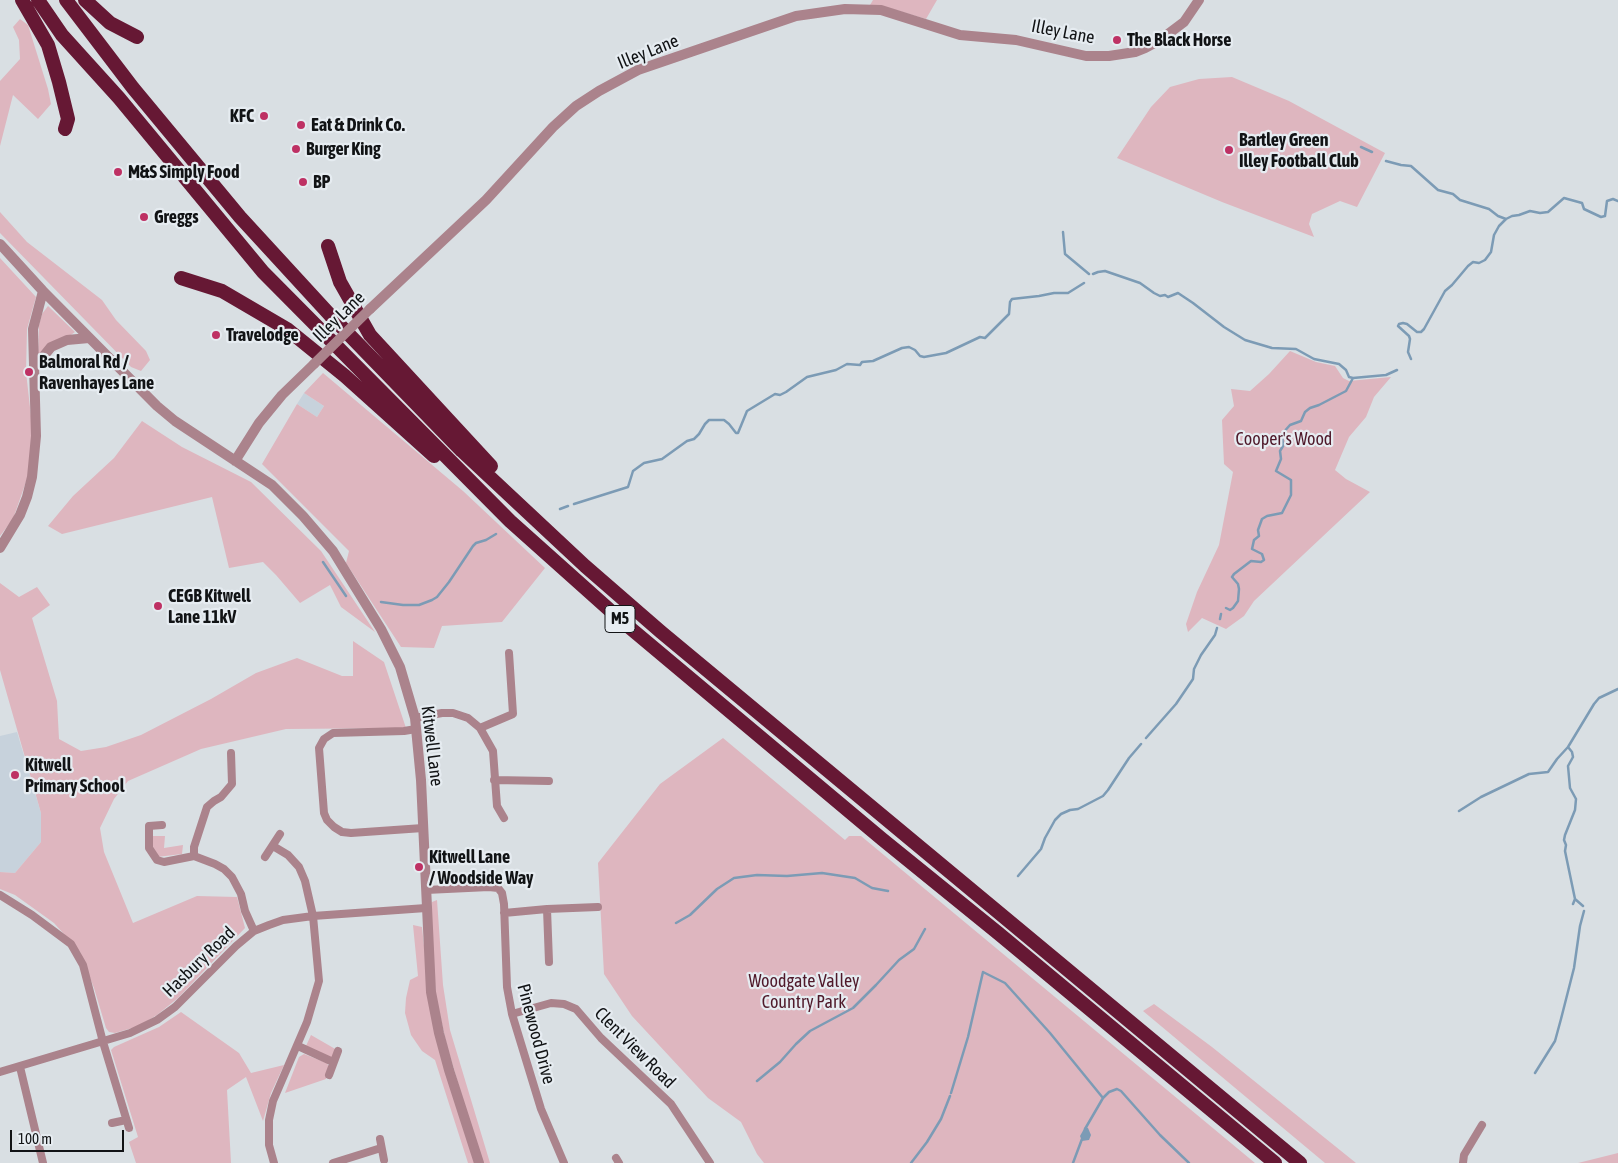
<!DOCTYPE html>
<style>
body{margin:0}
#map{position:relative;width:1618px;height:1163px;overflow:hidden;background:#d9dfe3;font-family:"Asap Condensed",sans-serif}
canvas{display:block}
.scale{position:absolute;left:10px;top:1130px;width:114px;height:22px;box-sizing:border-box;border:2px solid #111315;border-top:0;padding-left:6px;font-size:15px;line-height:18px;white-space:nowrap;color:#111315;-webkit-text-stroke:4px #e6ecf1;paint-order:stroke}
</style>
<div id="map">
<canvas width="1618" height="1163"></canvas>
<div class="scale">100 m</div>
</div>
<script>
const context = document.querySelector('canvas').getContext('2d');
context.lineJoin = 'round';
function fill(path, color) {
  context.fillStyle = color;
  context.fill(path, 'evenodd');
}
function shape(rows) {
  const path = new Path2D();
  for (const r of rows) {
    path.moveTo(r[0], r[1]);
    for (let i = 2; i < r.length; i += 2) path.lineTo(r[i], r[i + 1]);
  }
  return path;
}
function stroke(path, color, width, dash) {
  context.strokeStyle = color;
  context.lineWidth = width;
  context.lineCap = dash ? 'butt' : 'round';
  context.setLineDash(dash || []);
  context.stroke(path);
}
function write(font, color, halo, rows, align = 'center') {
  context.font = font + ' "Asap Condensed",sans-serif';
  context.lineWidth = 4.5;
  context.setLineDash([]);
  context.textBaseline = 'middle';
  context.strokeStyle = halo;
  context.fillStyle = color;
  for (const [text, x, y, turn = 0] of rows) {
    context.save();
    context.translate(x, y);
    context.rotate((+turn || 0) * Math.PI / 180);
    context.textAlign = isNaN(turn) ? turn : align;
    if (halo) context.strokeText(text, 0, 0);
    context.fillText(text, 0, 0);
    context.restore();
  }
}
fill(shape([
 [304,393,324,406,317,417,297,404],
 [17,732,41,813,41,842,15,873,0,872,0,736]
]), '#c7d2dc');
fill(shape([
 [873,0,937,0,926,19,882,6,870,5],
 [20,19,28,25,48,89,51,104,38,119,13,95,0,146,0,81,20,59,19,40,13,27],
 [1232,77,1289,101,1385,153,1357,207,1340,201,1312,214,1309,224,1314,237,1222,202,1117,158,1151,107,1170,87,1199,79],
 [0,212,27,242,102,300,116,320,146,351,150,360,141,371,131,367,0,233],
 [0,258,36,297,27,329,26,372,33,434,28,476,13,519,0,536],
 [48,306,75,332,38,358,39,325,42,314],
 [1290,351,1316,362,1335,366,1343,378,1349,381,1391,377,1374,397,1366,417,1349,437,1335,470,1346,479,1370,492,1254,601,1244,616,1226,629,1202,618,1188,632,1186,624,1197,592,1219,545,1233,472,1224,464,1222,420,1234,406,1231,389,1250,391,1269,374],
 [323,373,463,491,545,568,502,622,442,626,434,648,401,647,346,563,349,551,262,464,297,404,317,417,324,406,304,393],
 [142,421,182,447,251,482,321,551,375,632,341,607,330,585,300,603,276,575,263,562,229,568,212,497,62,534,48,526,73,496,114,458],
 [0,583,19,597,37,587,50,605,32,618,57,701,59,739,81,751,106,747,141,735,211,699,256,673,297,658,342,676,353,676,353,641,384,662,406,728,286,729,201,749,128,781,114,799,100,828,104,852,133,923,197,896,237,897,245,928,178,998,157,1015,139,1026,115,1033,109,1032,106,1028,94,988,80,952,54,923,15,895,0,889,0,872,15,873,41,842,41,813,0,670],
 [723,738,845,840,849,836,861,836,1255,1163,764,1163,757,1154,741,1122,708,1098,632,1016,604,974,598,863,660,784],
 [153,836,165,836,164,848,183,845,182,854,157,857,152,851],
 [437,900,443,985,450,1030,490,1163,482,1163,447,1046,436,997,432,942,432,902],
 [413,925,422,927,429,992,475,1163,468,1163,435,1060,422,1051,411,1035,405,1013,406,998,410,980,418,976],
 [1154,1004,1212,1047,1356,1163,1325,1163,1143,1011],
 [181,1012,239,1053,251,1073,284,1065,271,1093,263,1121,246,1077,227,1090,231,1163,136,1163,129,1142,138,1137,111,1050,114,1047,159,1027],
 [311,1035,337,1050,334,1056,330,1058,306,1046],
 [304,1054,327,1063,329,1067,326,1079,285,1093,299,1057],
 [1618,1153,1618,1163,1578,1163]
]), '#deb6bf');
fill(shape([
 [1085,1127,1088,1128,1091,1135,1089,1140,1082,1141,1080,1136]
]), '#7c9bb5');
stroke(shape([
 [1361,147,1372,152],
 [1386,161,1401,165,1411,166,1438,190,1453,194,1460,200,1489,209,1498,216,1506,219],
 [1063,232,1065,254,1089,274],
 [1093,274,1098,272,1105,271,1140,283,1154,293,1160,296,1165,295,1168,297,1178,293,1193,303,1224,327,1245,340,1272,348,1296,349,1314,359,1339,364,1346,370,1349,377,1353,378],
 [1411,359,1408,352,1410,339,1409,336,1398,326,1399,324,1403,323,1407,324,1417,332,1421,332,1424,329,1445,291,1452,285,1468,266,1473,262,1479,263,1485,260,1491,252,1494,235,1499,226,1506,219,1512,216,1519,215,1530,211,1540,213,1548,212,1564,198,1582,203,1584,209,1601,217,1605,216,1607,201,1613,199,1618,201],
 [574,504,628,487,633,471,644,463,662,459,687,441,694,439,699,434,705,424,709,420,724,420,729,424,736,433,738,433,747,411,775,394,780,395,786,392,807,377,836,370,847,364,860,365,862,362,873,361,902,348,909,347,915,350,920,356,924,357,946,353,980,337,985,338,1009,314,1010,302,1012,299,1039,296,1054,293,1068,293,1084,283],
 [560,509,568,506],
 [323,562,346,596],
 [381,602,403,605,419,605,432,600,437,597,449,582,473,546,476,543,486,540,496,534],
 [1226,608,1230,610,1233,608,1238,601,1239,589,1238,584,1232,577,1234,574,1251,561,1261,562,1264,560,1262,554,1252,549,1254,540,1259,536,1258,530,1262,519,1267,516,1282,513,1291,495,1291,480,1276,471,1281,459,1280,451,1283,446,1282,434,1290,425,1301,421,1305,412,1310,408,1319,405,1346,391,1353,378,1386,375,1397,370],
 [1220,619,1221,614],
 [1146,738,1176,704,1193,679,1194,669,1201,655,1215,635,1217,628],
 [1459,811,1481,797,1529,774,1548,772,1557,759,1568,747],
 [1018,876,1041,849,1045,838,1055,820,1061,814,1070,810,1078,809,1103,796,1108,790,1129,758,1141,744],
 [1575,899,1583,906],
 [1573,904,1575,899,1565,851,1566,845,1564,840,1565,835,1575,810,1576,799,1570,788,1568,766,1573,757,1572,752,1568,747,1594,704,1599,698,1618,689],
 [676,923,690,915,717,889,734,878,757,875,787,876,822,873,855,878,872,888,888,891],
 [1535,1073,1555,1041,1561,1019,1574,968,1580,926,1584,911],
 [757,1081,780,1062,796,1044,810,1031,853,1008,876,985,899,960,914,949,925,929],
 [951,1093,968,1037,983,972,1005,983,1050,1033,1103,1098,1085,1129],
 [1103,1098,1109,1092,1117,1089,1121,1091,1160,1135,1189,1163],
 [911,1163,927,1142,941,1119,950,1096],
 [1073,1163,1082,1139]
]), '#7c9bb5', 2.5);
stroke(shape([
 [415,718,442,713,453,713,468,718,480,728,493,751,497,806,504,818],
 [480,728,513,714,509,653],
 [416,729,404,731,333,733,324,739,319,748,324,813,327,820,334,827,342,832,351,833,423,828],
 [494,780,549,781],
 [162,825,149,826,149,848,157,860,164,862,194,856,215,864,224,869,232,877,241,894,245,911,254,931],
 [273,846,288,855,299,867,305,881,313,916,319,981,307,1022,273,1101,269,1120,269,1145,274,1163],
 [194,856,194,847,207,807,214,801,221,797,232,784,231,753],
 [265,857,280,834],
 [426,890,489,887,498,888,502,893,504,904,507,987,512,1014,541,1109,564,1163],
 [0,895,32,915,71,944,83,965,103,1042,129,1128],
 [547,909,549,962],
 [504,913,547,909,598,907],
 [512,1014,551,1003,564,1004,576,1009,601,1038,671,1104,710,1163],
 [298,1046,333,1062],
 [20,1067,43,1163],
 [0,1072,130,1033,157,1020,175,1007,236,946,254,931,269,925,283,920,313,916,426,908],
 [329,1075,338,1051],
 [112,1123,126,1120],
 [380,1139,384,1160],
 [616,1158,619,1163],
 [333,1163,381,1148],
 [1463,1163,1464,1155,1482,1125]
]), '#ab838c', 8);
stroke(shape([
 [0,244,43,291,157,406,175,421,272,485,303,516,333,551,381,629,400,667,415,718,421,780,431,992,439,1033,449,1070,479,1163],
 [370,309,486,200,553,127,576,106,599,91,638,70,796,16,845,9,881,10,960,35,1016,40,1086,56,1109,56,1135,52,1145,48,1160,40,1184,22,1199,0],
 [34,368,51,347,67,340,89,338],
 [235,461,259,423,282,395,314,364],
 [0,548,20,515,27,497,32,477,36,436,33,329,43,291]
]), '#ab838c', 10);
stroke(shape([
 [22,0,48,45,59,82,68,119,65,129],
 [38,0,62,35,119,98,263,272,510,521,623,622,882,839,998,933,1275,1163],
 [66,0,133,88,240,217,330,315,462,451,585,566,661,632,1300,1163],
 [85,0,110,23,137,37],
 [328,246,340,282,370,335,491,466],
 [181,278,222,291,287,329,345,376,434,456]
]), '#661834', 14);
stroke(shape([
 [314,364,370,309]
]), '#ab838c', 10);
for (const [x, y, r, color] of [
 [1117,40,5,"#be3164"],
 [264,116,5,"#be3164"],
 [301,125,5,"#be3164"],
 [296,149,5,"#be3164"],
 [1229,150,5,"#be3164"],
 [118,172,5,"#be3164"],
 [303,182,5,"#be3164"],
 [144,217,5,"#be3164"],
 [216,335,5,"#be3164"],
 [29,372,5,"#be3164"],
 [158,606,5,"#be3164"],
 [15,775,5,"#be3164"],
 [419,867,5,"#be3164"]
]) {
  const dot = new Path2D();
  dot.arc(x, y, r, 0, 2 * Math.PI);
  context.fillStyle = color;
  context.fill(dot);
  stroke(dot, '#e6ecf1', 2);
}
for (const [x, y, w] of [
 [620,619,30]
]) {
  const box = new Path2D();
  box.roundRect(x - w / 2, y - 13.5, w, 27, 4);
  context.fillStyle = '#e6ecf1';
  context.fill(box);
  stroke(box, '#111315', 1);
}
write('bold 16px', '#111315', null, [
 ["M5",620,619]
]);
write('18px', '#111315', '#e6ecf1', [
 ["Illey Lane",1063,32,11],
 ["Illey Lane",648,52,-22],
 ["Illey Lane",339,317,-44],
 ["Kitwell Lane",432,746,83],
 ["Hasbury Road",199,962,-44],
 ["Pinewood Drive",536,1034,75],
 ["Clent View Road",635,1048,45]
]);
write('bold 18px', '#111315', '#e6ecf1', [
 ["The Black Horse",1127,40],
 ["KFC",254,116,"right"],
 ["Eat & Drink Co.",311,125],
 ["Bartley Green",1239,140],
 ["Illey Football Club",1239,161],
 ["Burger King",306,149],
 ["M&S Simply Food",128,172],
 ["BP",313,182],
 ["Greggs",154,217],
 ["Travelodge",226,335],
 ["Balmoral Rd /",39,362],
 ["Ravenhayes Lane",39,383],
 ["CEGB Kitwell",168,596],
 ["Lane 11kV",168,617],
 ["Kitwell",25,765],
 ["Primary School",25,786],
 ["Kitwell Lane",429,857],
 ["/ Woodside Way",429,878]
], 'left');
write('18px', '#4f192a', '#e6ecf1', [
 ["Cooper's Wood",1284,439],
 ["Woodgate Valley",804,981],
 ["Country Park",804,1002]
]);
</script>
